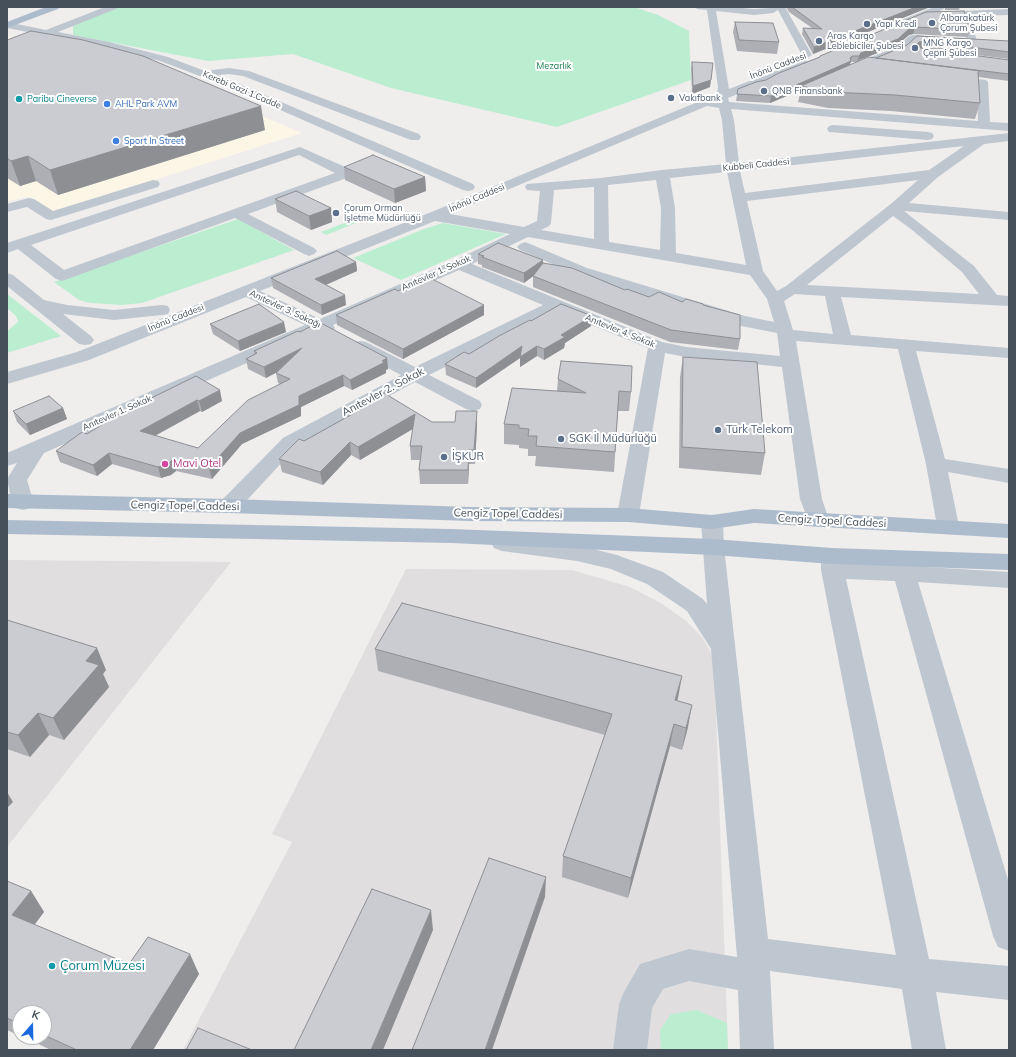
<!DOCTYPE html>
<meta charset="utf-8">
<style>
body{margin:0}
#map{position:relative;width:1016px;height:1057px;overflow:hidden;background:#f0eded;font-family:Mulish,sans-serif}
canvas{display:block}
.frame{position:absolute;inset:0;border:8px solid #46505a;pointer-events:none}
.north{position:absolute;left:12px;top:1005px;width:40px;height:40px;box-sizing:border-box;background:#fff;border:1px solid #b5b9bd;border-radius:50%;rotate:20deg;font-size:11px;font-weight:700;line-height:16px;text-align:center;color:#46505a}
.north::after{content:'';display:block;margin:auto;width:14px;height:18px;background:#1a69de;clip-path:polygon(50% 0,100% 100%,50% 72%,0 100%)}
</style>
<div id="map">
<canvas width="1016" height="1057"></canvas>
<div class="frame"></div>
<div class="north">K</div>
</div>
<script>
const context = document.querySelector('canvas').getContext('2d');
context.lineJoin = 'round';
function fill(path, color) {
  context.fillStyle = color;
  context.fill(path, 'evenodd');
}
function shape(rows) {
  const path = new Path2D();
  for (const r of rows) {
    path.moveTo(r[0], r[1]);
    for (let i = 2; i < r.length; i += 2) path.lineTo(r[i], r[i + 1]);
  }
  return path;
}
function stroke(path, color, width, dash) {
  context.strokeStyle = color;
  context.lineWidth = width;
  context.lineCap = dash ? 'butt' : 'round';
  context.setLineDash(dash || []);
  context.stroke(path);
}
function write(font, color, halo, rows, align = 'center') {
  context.font = font + ' Mulish,sans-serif';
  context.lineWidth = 4;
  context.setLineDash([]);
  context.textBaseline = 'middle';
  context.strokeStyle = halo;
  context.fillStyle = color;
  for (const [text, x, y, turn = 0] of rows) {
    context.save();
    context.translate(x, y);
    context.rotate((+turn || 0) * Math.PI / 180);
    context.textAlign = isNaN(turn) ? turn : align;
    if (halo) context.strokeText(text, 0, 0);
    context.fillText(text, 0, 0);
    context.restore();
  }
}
fill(shape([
 [7,36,90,54,213,95,302,133,54,212,28,197,7,201]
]), '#fbf6e6');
fill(shape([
 [7,560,231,562,7,847],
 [406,569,572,570,630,587,661,603,686,621,702,637,714,657,728,1050,183,1050,292,842,272,834]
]), '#e1dedf');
fill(shape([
 [119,7,634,7,658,15,689,31,691,80,557,127,391,88,293,54,208,61,73,35,73,25],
 [360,217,366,219,326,235,321,232],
 [238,219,294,250,142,303,122,305,90,303,79,300,54,282],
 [443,223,506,234,401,280,353,258,424,229],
 [7,294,61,336,7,353,7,331,18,322,16,316,7,308],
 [697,1010,727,1023,728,1050,661,1050,660,1030,671,1014]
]), '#bbeed0');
fill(shape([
 [105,7,118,7,116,9,58,32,109,42,168,57,205,71,229,68,249,71,419,134,421,137,419,140,411,140,243,76,229,74,218,75,473,184,475,187,473,190,468,191,463,190,221,84,160,61,109,48,7,28,7,22,46,30,105,7],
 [695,7,730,7,754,9,785,7,812,55,807,58,803,57,778,10,773,13,754,15,716,11,729,89,801,61,805,60,810,63,809,65,728,98,729,102,978,121,977,85,944,80,942,78,944,76,948,75,986,80,988,82,990,122,1009,123,1009,131,731,109,734,120,739,163,1009,133,1009,141,984,144,938,177,909,203,1009,212,1009,220,904,211,974,266,997,295,1009,296,1009,306,841,297,851,335,1009,348,1009,358,916,351,945,459,1009,469,1009,483,948,472,959,526,956,531,948,533,940,531,937,526,926,464,898,349,796,341,822,499,829,520,826,525,818,527,810,525,800,499,782,367,686,357,665,353,639,515,636,520,628,522,620,520,617,515,648,348,557,311,429,375,480,401,482,405,480,409,473,411,466,409,415,382,297,446,237,511,229,513,221,511,218,506,221,501,283,438,401,375,354,350,351,346,354,342,360,341,366,342,415,367,543,305,459,270,333,325,335,328,332,332,326,333,319,331,44,453,27,480,34,503,31,508,23,510,15,508,12,503,7,479,17,463,7,466,7,453,305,325,246,297,89,360,7,384,7,372,77,352,429,213,717,94,718,87,707,10,697,9,695,7],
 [707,106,719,108,722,120,726,164,662,170,601,178,527,184,525,187,527,190,540,191,537,221,524,227,450,214,707,106],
 [964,146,929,170,745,193,740,171,964,146],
 [727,172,746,265,676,253,675,208,670,178,727,172],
 [656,180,661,208,660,250,609,242,608,185,656,180],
 [918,180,892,203,786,286,777,291,763,271,747,201,918,180],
 [594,187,594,239,541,230,549,226,551,223,554,190,594,187],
 [893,216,911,229,962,272,979,294,807,285,893,216],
 [435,221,510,234,453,261,320,319,260,291,435,221],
 [528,237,750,275,767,299,774,322,745,316,587,268,530,244,525,242,520,244,517,247,520,250,575,274,736,325,777,333,780,356,686,347,662,342,472,264,528,237],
 [795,294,825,296,833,334,793,330,784,301,795,294],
 [934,7,947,7,938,12,1009,9,1009,15,970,16,977,42,972,45,967,42,960,17,934,18,929,15,902,26,897,23,899,21,934,7],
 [913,35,944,37,949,40,944,43,915,41,905,51,875,62,870,59,871,57,897,47,909,36,913,35],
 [833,125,928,132,932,133,934,136,932,139,928,140,829,132,827,129,829,126,833,125],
 [300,147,352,170,354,173,352,176,248,214,314,248,317,251,314,254,309,256,304,254,235,218,62,281,56,279,18,249,7,253,7,243,300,147],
 [299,155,335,173,64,270,31,245,299,155],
 [153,180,158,181,160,184,158,187,51,220,46,219,27,207,7,212,7,204,29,198,34,199,53,211,153,180],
 [7,273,13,275,44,300,67,305,114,310,162,305,168,306,170,310,168,314,162,315,114,320,63,314,91,336,94,340,91,344,85,345,79,344,7,286,7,273],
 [712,515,720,517,723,522,724,547,768,939,896,955,821,570,821,556,824,550,832,548,840,550,843,556,844,562,1009,572,1009,588,918,582,1009,883,1009,951,998,947,993,936,895,581,846,579,929,959,1009,966,1009,1000,936,992,946,1050,912,1050,902,989,770,971,774,1050,740,1050,738,990,689,981,663,989,652,1008,647,1050,613,1050,619,1004,624,992,640,964,689,949,737,957,711,649,687,611,647,584,611,569,577,561,502,551,494,548,491,543,494,538,502,535,577,545,617,555,663,572,703,599,707,604,701,522,704,517,712,515]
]), '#bec7d0');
fill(shape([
 [46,7,60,7,58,9,7,28,7,22,46,7],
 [7,494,229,499,470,507,628,508,712,515,754,509,1009,524,1009,538,754,523,712,529,628,522,470,521,229,513,7,508,7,494],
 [7,520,451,529,713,539,832,548,1009,554,1009,570,832,564,713,555,451,543,7,534,7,520]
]), '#adbccc');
fill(shape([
 [786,7,930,7,813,54,802,34,803,28,812,28,789,12],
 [945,7,960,7,959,10,945,10],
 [926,12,970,30,968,37,913,34,909,35,896,46,859,60,858,62,876,58,907,45,917,36,1009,41,1009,59,922,48,919,48,1009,60,1009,81,978,77,980,103,975,119,891,111,828,108,798,102,801,90,770,103,736,101,738,89,766,80,819,57,820,56],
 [851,62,856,62,850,65],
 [735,22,779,42,777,54,737,51,733,32],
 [7,40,265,130,58,195,36,181,20,186,7,178],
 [692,62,710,87,692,94,691,69],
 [344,167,425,177,426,191,395,203,345,180],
 [275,199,331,208,332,222,311,230,277,212],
 [478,254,543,263,625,290,649,297,703,304,703,306,740,339,738,350,670,342,533,287,533,276,524,283,482,267,482,265,478,264],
 [356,262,357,271,326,285,346,305,322,315,273,288,271,278],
 [398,291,484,315,403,359,337,325,336,315],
 [531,321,591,326,565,343,564,348,544,360,537,356,520,367,520,358,476,388,446,375,445,364,469,354],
 [210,324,286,332,240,351,213,334],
 [300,332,387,358,388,369,386,370,386,373,352,390,344,386,301,407,301,416,242,444,212,479,176,471,171,475,161,478,112,464,97,476,60,462,56,451,87,434,196,376,222,401,202,412,200,411,155,436,198,448,280,384,278,383,276,373,277,372,266,378,248,369,246,359,254,354,254,351],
 [683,357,765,453,761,475,679,468,680,377],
 [558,379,631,392,629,411,618,411,614,472,535,466,536,456,528,456,528,449,519,448,519,445,504,444,504,424,557,391],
 [361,405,432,422,477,424,475,464,469,464,468,484,420,484,419,470,420,460,411,460,410,446,413,429,360,460,351,455,323,485,282,472,279,459,304,441,362,409],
 [63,408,67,419,30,435,17,422,13,411],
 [7,620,106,670,103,674,109,687,64,740,49,735,30,757,7,749],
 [375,649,677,701,688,727,682,750,670,746,628,898,562,877,563,856,605,735,378,671],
 [7,881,31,891,44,912,34,925,129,964,199,974,153,1050,51,1050,23,1037,44,1037,44,1013,20,1013,20,1036,7,1030]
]), '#aeafb5');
fill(shape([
 [916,7,930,7,813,54,814,47],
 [915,27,913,34,909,35,896,46,859,60,857,62,859,56,861,53,910,28],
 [924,41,922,48,918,49,917,44,919,42],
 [852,56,849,68,801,86,801,90,770,103,771,96,850,58],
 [711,80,710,87,692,94,693,86],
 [261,106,265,130,58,195,50,170],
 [28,156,36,181,20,186,11,161],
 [425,177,426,191,395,203,394,189],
 [331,208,332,222,311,230,309,216],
 [543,260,543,269,524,283,524,273],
 [356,262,357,271,316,289,315,279],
 [345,295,346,305,322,315,321,305],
 [484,305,484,315,403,359,403,349],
 [592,316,591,326,565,343,564,348,544,360,544,349,561,335],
 [284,322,286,332,240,351,238,341],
 [522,346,537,346,537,356,520,367,520,358,476,388,476,378],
 [302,348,304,358,266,378,264,367],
 [387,358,388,369,386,370,386,373,352,390,350,380],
 [343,375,344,386,301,407,301,416,242,444,212,479,209,468,240,433,299,396],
 [220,390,222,401,202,412,199,401],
 [197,400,200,411,143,442,140,431],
 [63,408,67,419,30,435,26,424],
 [477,411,477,424,475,464,474,450],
 [415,414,416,427,360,460,358,447],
 [350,442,351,455,323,485,320,472],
 [469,450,469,464,468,484,468,470],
 [109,453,112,464,97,476,93,465],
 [172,460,176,471,171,475,161,478,158,467],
 [97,648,106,670,103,674,109,687,64,740,53,718,86,661],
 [682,676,678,698,671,722,675,700],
 [692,705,688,727,682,750,686,728],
 [38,713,49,735,30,757,18,735],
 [674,724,670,746,628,898,631,878],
 [7,792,13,802,7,808],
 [546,877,545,897,492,1050,485,1050],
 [31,891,44,912,26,936,12,915],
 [431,910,433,930,383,1050,371,1050],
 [190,954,199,974,153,1050,130,1050]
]), '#8d8f93');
const building = shape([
 [792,7,916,7,814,47,803,28,822,29,792,7],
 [964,11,970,30,915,27,910,28,898,39,861,53,859,56,852,56,850,58,851,61,771,96,737,94,738,89,756,82,766,80,779,73,820,57,820,56,926,12,964,11],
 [735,22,773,23,779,42,739,40,735,22],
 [31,31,83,40,143,56,261,106,50,170,28,156,11,161,7,158,7,40,31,31],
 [917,36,1009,41,1009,52,924,41,919,42,917,44,920,48,1009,60,1009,74,876,58,907,45,917,36],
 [868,57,980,71,978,72,980,103,895,95,831,92,801,86,868,57],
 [692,62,713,63,711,80,693,86,692,62],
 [373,155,425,177,394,189,344,167,373,155],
 [296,191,331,208,309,216,275,199,296,191],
 [498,243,543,260,524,273,482,257,484,256,478,254,498,243],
 [337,251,356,262,315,279,345,295,321,305,271,278,337,251],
 [543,263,572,268,625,290,627,289,649,297,659,292,682,302,686,299,703,304,703,305,740,315,740,339,671,330,533,276,543,263],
 [428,277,484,305,403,349,336,315,395,289,398,291,428,277],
 [259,304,284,322,238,341,210,324,259,304],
 [561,304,592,316,561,335,565,337,544,349,537,346,520,357,522,346,476,378,445,364,464,352,469,354,499,336,530,320,531,321,561,304],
 [319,322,387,358,382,361,385,362,350,380,343,375,299,396,299,405,240,433,209,468,172,460,168,464,158,467,109,453,93,465,56,451,82,432,87,434,119,414,196,376,220,390,199,401,197,400,140,431,198,448,248,400,290,379,276,373,302,348,264,367,246,359,257,353,254,351,298,331,300,332,319,322],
 [683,357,757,362,765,453,682,447,683,357],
 [561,361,632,366,631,392,619,391,615,452,536,446,537,436,528,436,529,429,519,428,519,425,504,424,512,388,586,393,558,379,561,361],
 [384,393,432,422,455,422,456,411,477,411,474,450,469,450,468,470,419,470,422,446,410,446,415,414,358,447,350,442,320,472,279,459,299,439,304,441,365,407,361,405,384,393],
 [49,396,63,408,26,424,13,411,49,396],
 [402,603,682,676,675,700,692,705,686,728,674,724,631,878,563,856,612,714,375,649,402,603],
 [7,620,97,648,86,661,99,665,53,718,38,713,18,735,7,732,7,620],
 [489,858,546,877,485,1050,412,1050,489,858],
 [7,881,31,891,12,915,129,964,148,937,190,954,130,1050,77,1050,44,1035,44,1013,20,1013,20,1024,7,1018,7,881],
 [372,889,431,910,371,1050,294,1050,372,889],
 [198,1028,252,1050,186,1050,198,1028]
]);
fill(building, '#caccd2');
stroke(building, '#8d8f93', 1);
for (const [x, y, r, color] of [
 [932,23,4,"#5c6f8a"],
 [867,24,4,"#5c6f8a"],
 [819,41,4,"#5c6f8a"],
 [915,48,4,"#5c6f8a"],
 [764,91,4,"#5c6f8a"],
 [671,98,4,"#5c6f8a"],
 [19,99,4,"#0f9aa8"],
 [107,104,4,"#3f7fe0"],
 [116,141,4,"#3f7fe0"],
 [336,213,4,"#5c6f8a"],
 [718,430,4,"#5c6f8a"],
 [561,439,4,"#5c6f8a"],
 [444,457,4,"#5c6f8a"],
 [165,464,4,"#d1479c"],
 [52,966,4,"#0f9aa8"]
]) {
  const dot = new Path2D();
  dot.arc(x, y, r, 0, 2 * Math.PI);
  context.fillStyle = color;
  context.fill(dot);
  stroke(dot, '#fff', 1.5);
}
write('9px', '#4e5e75', '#fff', [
 ["Albarakatürk",940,18],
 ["Çorum Şubesi",940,28],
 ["Yapı Kredi",875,24],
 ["Aras Kargo",827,36],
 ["Leblebiciler Şubesi",827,46],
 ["MNG Kargo",923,43],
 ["Çepni Şubesi",923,53],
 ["QNB Finansbank",772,91],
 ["Vakıfbank",679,98],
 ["Çorum Orman",344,208],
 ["İşletme Müdürlüğü",344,218]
], 'left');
write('9px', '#177b4c', '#fff', [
 ["Mezarlık",554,66]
]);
write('9px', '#46505a', '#fff', [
 ["İnönü Caddesi",778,66,-21],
 ["Kerebi Gazi 1.Cadde",242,90,23],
 ["Kubbeli Caddesi",756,165,-6],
 ["İnönü Caddesi",477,198,-23],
 ["Anıtevler 1. Sokak",436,273,-24],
 ["Anıtevler 3. Sokağı",285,309,25],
 ["İnönü Caddesi",176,318,-22],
 ["Anıtevler 4. Sokak",620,331,22],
 ["Anıtevler 1. Sokak",117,413,-24]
]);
write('9px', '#0d838f', '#fff', [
 ["Paribu Cineverse",27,99]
], 'left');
write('9px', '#366cbe', '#fff', [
 ["AHL Park AVM",115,104],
 ["Sport In Street",124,141]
], 'left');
write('11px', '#46505a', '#fff', [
 ["Anıtevler 2. Sokak",383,392,-28],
 ["Cengiz Topel Caddesi",185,506,1],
 ["Cengiz Topel Caddesi",508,514,1],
 ["Cengiz Topel Caddesi",832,521,3]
]);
write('11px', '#4e5e75', '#fff', [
 ["Türk Telekom",726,430],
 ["SGK İl Müdürlüğü",569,439],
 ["İŞKUR",452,457]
], 'left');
write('11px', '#b23c85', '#fff', [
 ["Mavi Otel",173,464]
], 'left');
write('13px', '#0d838f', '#fff', [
 ["Çorum Müzesi",60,966]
], 'left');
</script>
